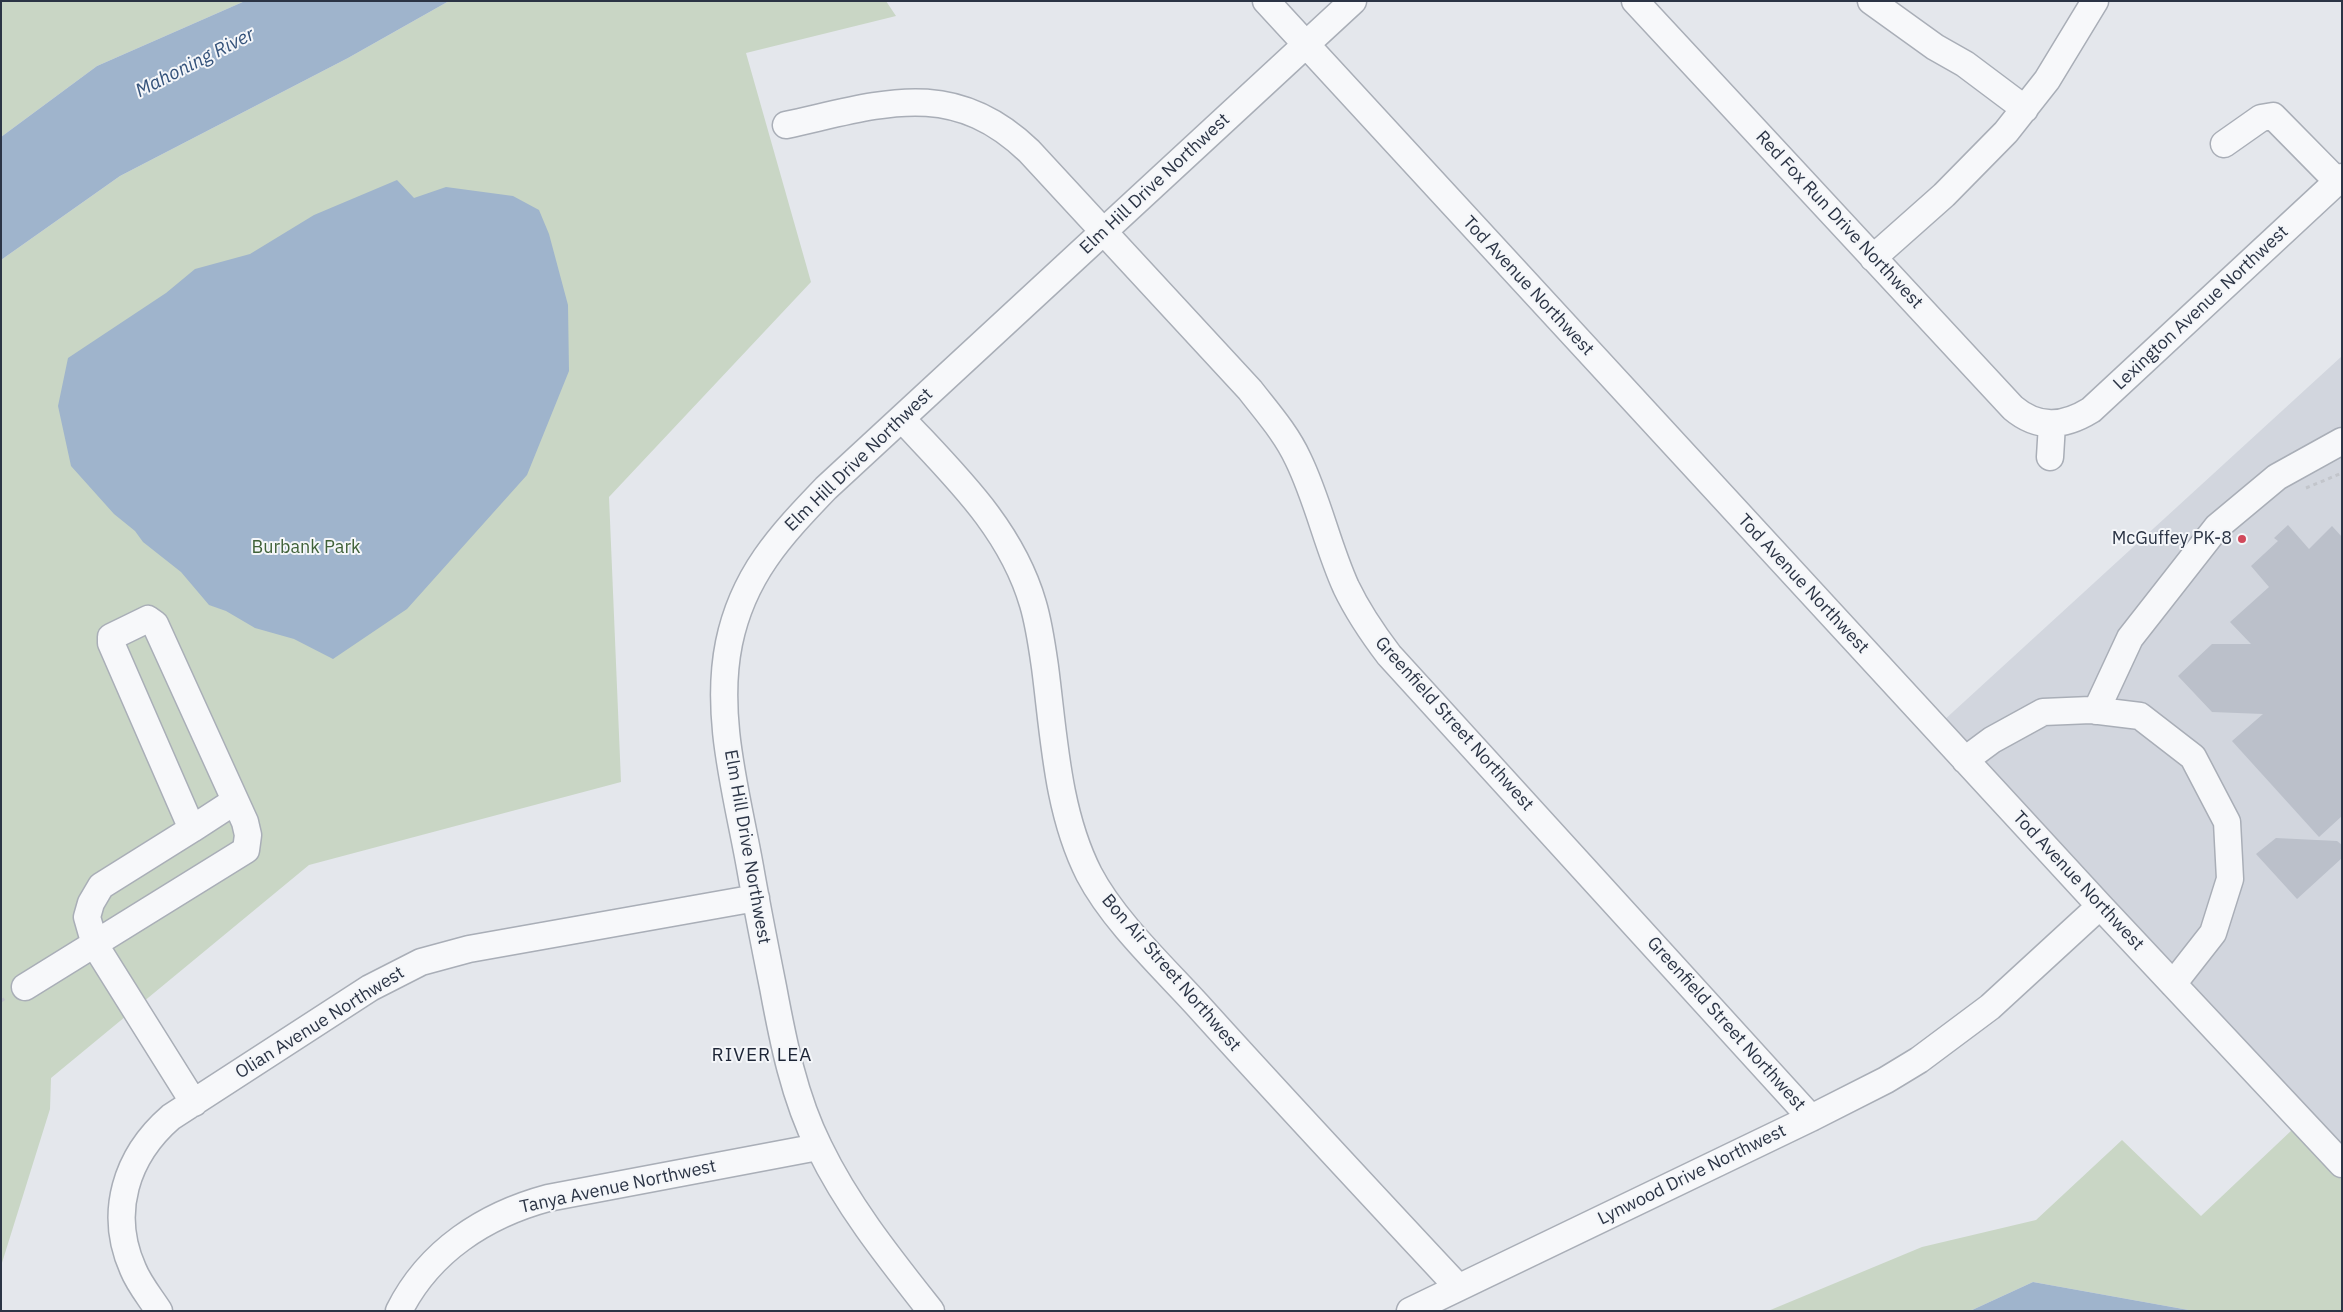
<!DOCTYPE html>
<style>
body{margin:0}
#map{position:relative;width:2343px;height:1312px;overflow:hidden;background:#e4e7ec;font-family:"IBM Plex Sans",sans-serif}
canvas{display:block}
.frame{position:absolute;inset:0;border:2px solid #2b3445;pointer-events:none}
</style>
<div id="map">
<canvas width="2343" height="1312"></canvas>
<div class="frame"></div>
</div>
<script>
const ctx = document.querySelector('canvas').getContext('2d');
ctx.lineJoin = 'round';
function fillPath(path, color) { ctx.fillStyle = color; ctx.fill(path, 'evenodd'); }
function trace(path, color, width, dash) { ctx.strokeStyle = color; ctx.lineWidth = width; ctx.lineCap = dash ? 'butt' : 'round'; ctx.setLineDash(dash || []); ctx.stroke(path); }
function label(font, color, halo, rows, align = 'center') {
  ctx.font = font + ' "IBM Plex Sans",sans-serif'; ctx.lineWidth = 4; ctx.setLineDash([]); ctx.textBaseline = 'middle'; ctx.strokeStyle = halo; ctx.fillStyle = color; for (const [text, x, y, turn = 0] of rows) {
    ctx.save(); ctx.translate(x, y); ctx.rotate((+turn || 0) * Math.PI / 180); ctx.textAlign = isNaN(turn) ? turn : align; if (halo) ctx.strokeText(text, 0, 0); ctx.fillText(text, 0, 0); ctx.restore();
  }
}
const built = new Path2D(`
 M2342,356V1153L1942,722Z`);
const green = new Path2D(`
 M1,1H245L97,66L1,137Z
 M449,1H886L896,16L746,53L811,282L609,497L621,782L309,865L51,1078L50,1109L1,1266V260L120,176L348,58Z
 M2293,1129L2342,1180V1311H2194L2033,1282L1970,1311H1768L1922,1247L2036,1220L2122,1140L2201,1216Z`);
const water = new Path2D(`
 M245,1H449L348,58L120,176L1,260V137L97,66Z
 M397,180L414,198L446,187L513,196L539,210L549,234L568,305L569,371L527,475L407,609L333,659L294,639L255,628L226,611L209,605L181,572L143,542L135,531L114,514L71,466L58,406L68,358L166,293L195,269L250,254L314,215Z
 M2033,1282L2194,1311H1970Z`);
const building = new Path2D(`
 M2288,525L2309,549L2332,526L2342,537V816L2319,837L2232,741L2263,714L2212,712L2178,676L2212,644H2251L2230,622L2269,587L2251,566L2278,541L2274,538Z
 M2276,838L2337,841L2342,845V858L2297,899L2256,854Z`);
const path = new Path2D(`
 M2306,488L2342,473
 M1,1001L7,997`);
const minor = new Path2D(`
 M1266,1L2100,906L2342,1164
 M1635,1L2013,408C2039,430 2065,426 2091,410L2342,177
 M1871,1L1935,47L1965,64L2025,109
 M786,125C879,105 951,76 1029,151L1250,390C1267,412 1286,433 1298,459C1318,500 1327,545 1346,587C1358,612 1373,634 1389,655L1811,1118
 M2224,144L2261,118L2273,116L2337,181
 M1873,258L1944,195L2006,132L2047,80L2095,1
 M902,419C954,475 1011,528 1033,604C1039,624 1042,646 1045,667C1054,736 1057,811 1089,874C1114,922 1165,969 1201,1009C1286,1103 1372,1195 1458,1287
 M2050,457L2052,424
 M2096,711L2130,638L2217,527L2277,477L2342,441
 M1965,760L1992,740L2043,712L2091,710L2140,716L2193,757L2227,822L2230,879L2213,933L2173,984
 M192,829L235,801
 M25,987L246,850L248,835L245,822L155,624L148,619L111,637V643L192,829L101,886L91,903L87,917L95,945L194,1103
 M159,1311C150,1297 139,1284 133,1269C108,1213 126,1156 171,1117L370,988L421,962L469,949L756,898
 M399,1311C429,1251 485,1215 548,1198L818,1147
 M931,1311C890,1259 848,1207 819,1147C794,1097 783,1041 773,987C765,947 757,907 750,867C737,794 714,717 729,643C743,575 780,536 826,488L1353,1
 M1410,1311L1811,1118L1886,1080L1919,1060L1990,1007L2100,906`);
const markers = [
 [2242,539,5,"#d1495b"]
];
const streetNames = [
 ["Elm Hill Drive Northwest",1155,184,-43],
 ["Red Fox Run Drive Northwest",1839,220,47],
 ["Tod Avenue Northwest",1528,286,47],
 ["Lexington Avenue Northwest",2201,308,-43],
 ["Elm Hill Drive Northwest",859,460,-44],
 ["Tod Avenue Northwest",1803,584,47],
 ["Greenfield Street Northwest",1454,724,48],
 ["Elm Hill Drive Northwest",747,847,80],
 ["Tod Avenue Northwest",2078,881,47],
 ["Bon Air Street Northwest",1171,973,49],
 ["Olian Avenue Northwest",320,1023,-32],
 ["Greenfield Street Northwest",1726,1024,48],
 ["Lynwood Drive Northwest",1692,1175,-26],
 ["Tanya Avenue Northwest",618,1187,-12]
];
const poiNames = [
 ["McGuffey PK-8",2232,539]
];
const parkNames = [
 ["Burbank Park",306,548]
];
const waterNames = [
 ["Mahoning River",195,63,-27]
];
const neighbourhoodNames = [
 ["RIVER LEA",762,1056]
];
fillPath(built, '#d2d6de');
fillPath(green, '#c9d6c5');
fillPath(water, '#9fb4cc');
fillPath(building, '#bbc0ca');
trace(minor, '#a9aeb7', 29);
trace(path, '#c2c5cb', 3, [4, 4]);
trace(minor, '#f7f8fa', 26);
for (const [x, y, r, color] of markers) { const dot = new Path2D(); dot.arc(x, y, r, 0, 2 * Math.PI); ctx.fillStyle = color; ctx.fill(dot); trace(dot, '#f4f6f9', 2); }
label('18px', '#2b3445', '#f4f6f9', streetNames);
label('18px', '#2b3445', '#f4f6f9', poiNames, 'right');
label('18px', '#3f6138', '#f4f6f9', parkNames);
label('italic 19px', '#34527a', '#f4f6f9', waterNames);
ctx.letterSpacing = '1px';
label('19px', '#1d2536', '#f4f6f9', neighbourhoodNames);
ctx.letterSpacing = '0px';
</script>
